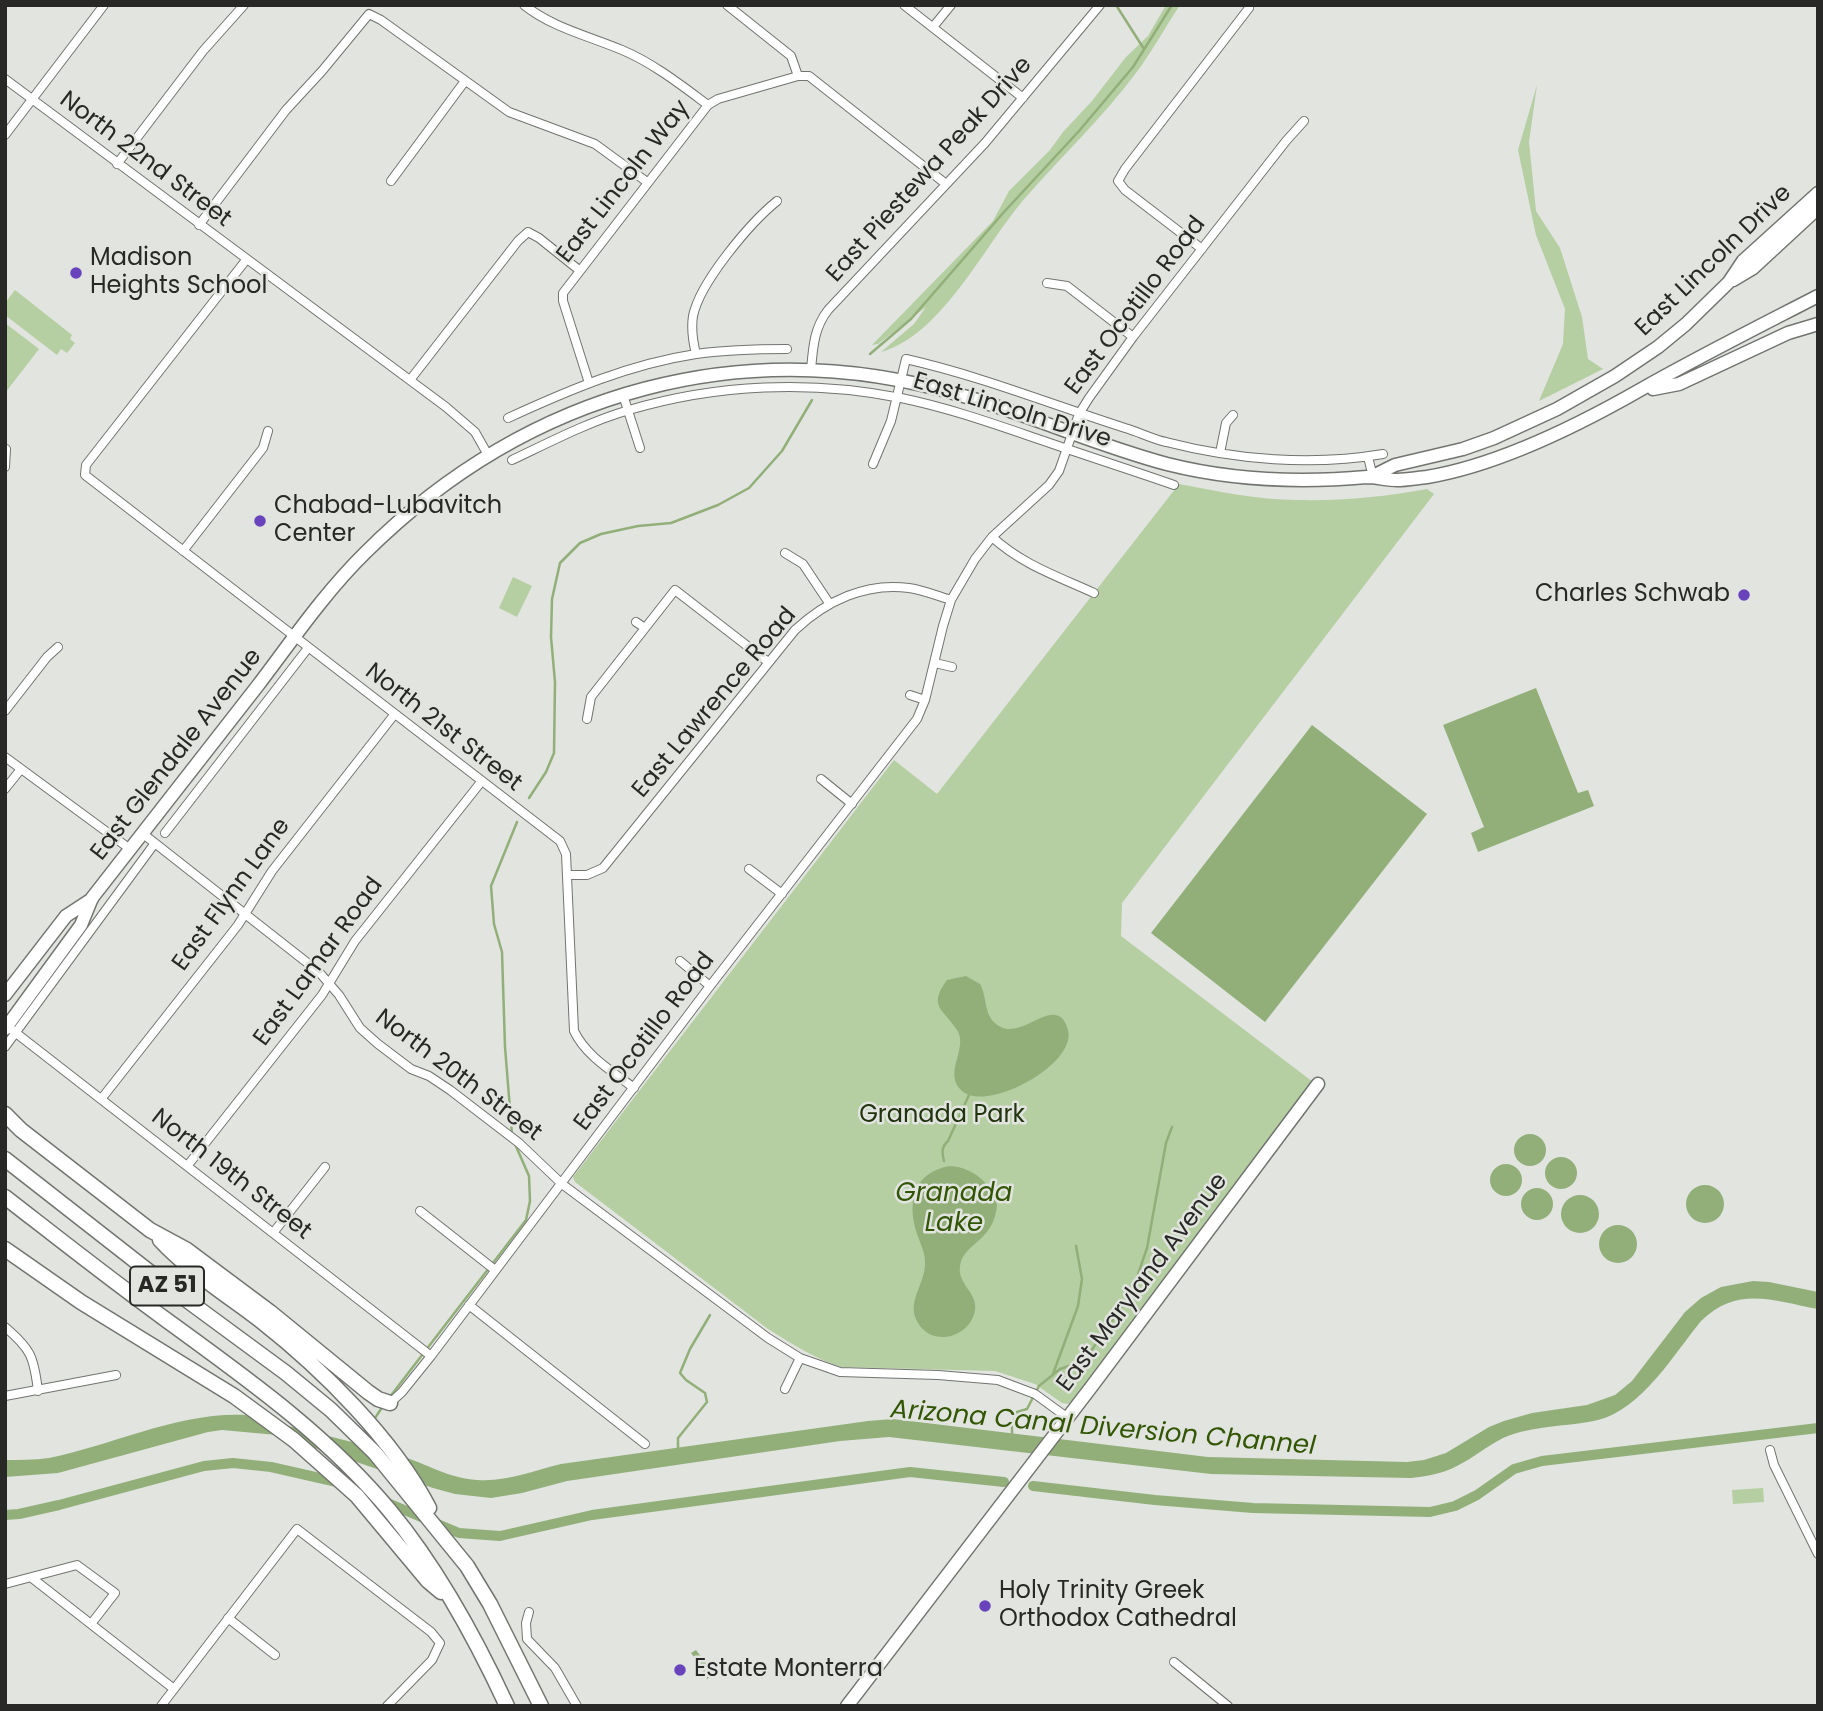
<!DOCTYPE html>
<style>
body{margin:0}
#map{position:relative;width:1823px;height:1711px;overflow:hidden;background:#e1e4df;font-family:Poppins,sans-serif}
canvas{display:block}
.frame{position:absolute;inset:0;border:7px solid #282927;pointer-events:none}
</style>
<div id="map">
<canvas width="1823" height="1711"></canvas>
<div class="frame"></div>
</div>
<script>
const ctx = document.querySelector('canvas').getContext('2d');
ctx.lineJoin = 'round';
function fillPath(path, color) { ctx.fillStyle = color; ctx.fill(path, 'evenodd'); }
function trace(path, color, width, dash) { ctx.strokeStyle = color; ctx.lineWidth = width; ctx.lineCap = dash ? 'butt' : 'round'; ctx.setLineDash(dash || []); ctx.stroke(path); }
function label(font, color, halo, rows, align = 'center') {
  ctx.font = font + ' Poppins,sans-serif'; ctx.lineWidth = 5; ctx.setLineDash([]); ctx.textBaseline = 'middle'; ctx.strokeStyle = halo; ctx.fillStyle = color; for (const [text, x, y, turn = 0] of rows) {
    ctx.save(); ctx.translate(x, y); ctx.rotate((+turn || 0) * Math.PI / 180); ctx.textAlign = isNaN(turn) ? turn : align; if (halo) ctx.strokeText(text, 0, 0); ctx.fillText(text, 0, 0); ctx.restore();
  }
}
const green = new Path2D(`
 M1166,5H1180C1165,27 1152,52 1136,73C1103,117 1062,156 1026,197C986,242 943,335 881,352L914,324L926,307L878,344L872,345L993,221L1009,191L1050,150L1063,132L1092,101L1126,57L1148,36Z
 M1537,85L1529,142L1536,211L1560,248L1582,317L1588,359L1603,369L1539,401L1563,344L1565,309L1536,235L1518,150Z
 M15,290L72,335L70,339L75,343L67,353L61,349L57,355L5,315V303Z
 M5,323L39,349L5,393Z
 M1179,484C1218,491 1257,500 1297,500C1340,501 1385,497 1427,489L1434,494L1122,903L1121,936L1313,1082L1072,1401L1068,1404L1062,1403L1035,1384L995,1371L841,1367C814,1358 792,1344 768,1329L575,1182L573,1177L894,760L937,794Z
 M513,577L532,586L517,617L499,608Z
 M1763,1488L1764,1502L1733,1504L1732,1490Z`);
const forest = new Path2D(`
 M1536,688L1578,793L1588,790L1594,806L1478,852L1471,833L1484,827L1443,725Z
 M1312,725L1427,814L1265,1022L1151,933Z
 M966,976L980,984C987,996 984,1014 995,1023C1020,1047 1056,989 1068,1030C1077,1064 988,1113 962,1091C942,1073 969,1049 957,1030C944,1009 927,1007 947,980Z
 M1514 1150a16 16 0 1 1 32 0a16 16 0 1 1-32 0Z
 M1545 1173a16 16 0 1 1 32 0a16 16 0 1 1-32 0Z
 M1490 1180a16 16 0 1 1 32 0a16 16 0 1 1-32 0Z
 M950,1166C974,1168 990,1182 997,1205C994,1242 963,1243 960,1266C957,1284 978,1293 975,1310C971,1337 933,1348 918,1323C905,1302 926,1284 925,1262C925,1251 919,1241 916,1231C907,1199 915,1172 950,1166Z
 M1686 1204a19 19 0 1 1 38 0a19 19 0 1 1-38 0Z
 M1521 1204a16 16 0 1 1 32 0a16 16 0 1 1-32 0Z
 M1561 1214a19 19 0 1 1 38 0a19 19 0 1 1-38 0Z
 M1599 1244a19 19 0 1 1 38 0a19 19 0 1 1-38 0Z
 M1753,1281L1769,1282L1818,1292V1309C1774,1301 1738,1285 1701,1321C1674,1354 1642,1409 1598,1420C1567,1427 1533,1425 1503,1438C1487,1446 1473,1458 1457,1466C1442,1474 1427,1476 1411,1478L1211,1474L889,1437L840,1441L567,1481L522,1493L491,1498L455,1494L433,1488L277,1435L222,1430L208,1432L58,1473L5,1477V1460C20,1460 34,1460 49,1458C114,1445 178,1412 245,1415C297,1429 350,1440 401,1456C427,1464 448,1478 477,1480C507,1482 532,1471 561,1464L868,1421L893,1419L1208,1457L1407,1462L1424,1460L1446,1453L1489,1427L1504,1421L1532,1413L1587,1405L1615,1395L1632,1381L1685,1312L1701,1298L1721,1287Z
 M696,1650L714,1674L707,1679L702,1673L704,1670L691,1653Z`);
const stream = new Path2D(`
 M1116,5L1144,49
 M870,354L911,319L1004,212L1079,131L1133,67L1172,5
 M529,798L546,772L554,753L555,682L551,637L552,599L560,563L580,543L601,534L638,526L671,523L718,505L749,488L782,451L812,400
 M512,1134L505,1047L502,952L494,924L491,886L517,822
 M944,1161C942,1153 941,1147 948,1141L969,1095
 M1053,1374L1078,1306L1082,1279L1076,1246
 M389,1398L526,1220L530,1201L529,1176L515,1144
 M373,1421L383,1406
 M1012,1436V1425L1017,1412L1027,1409L1039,1386L1060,1369L1084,1361L1132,1292L1147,1248L1166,1143L1172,1127
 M678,1449V1438L707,1402L705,1393L686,1380L680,1373L690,1349L710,1315`);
const canal = new Path2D(`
 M1033,1486L1155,1500L1253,1508L1430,1512L1455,1506L1477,1495L1514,1469L1542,1461L1818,1428
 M383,1501L459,1533L500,1536L592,1515L910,1472L1004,1482
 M5,1515L19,1514L59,1505L204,1466L233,1463L271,1467L337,1482`);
const street = new Path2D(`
 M524,5C553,28 589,36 622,50C653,63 681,85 708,105
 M727,5L791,56L798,76
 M904,5L1023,98
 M933,27L951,5
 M5,79L446,407L475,432L488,455
 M5,135L104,5
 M117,164L203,51L244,5
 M391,181L465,81
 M199,225L286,110L322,71L369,14L381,20L509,112L595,144L647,182
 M1202,249L1125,190L1118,181L1125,169L1249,8
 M246,260L86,465L85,475L560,841L566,854L574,1031C586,1056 612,1071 634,1088
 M1047,283L1067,286L1133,337
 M696,354C693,342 691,329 693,316C700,282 750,223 777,201
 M811,370C813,347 814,328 828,310L985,143L1100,5
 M410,380L518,241L528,232L539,238L579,270
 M589,383L563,301V293L708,105L718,99L798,76H809L946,184
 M623,395L640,448
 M508,418C569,390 630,364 696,354C726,350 757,349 787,349
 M1220,453L1226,423L1233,415
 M1368,457L1373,477
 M512,460C550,442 588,422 629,410C717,384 811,380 901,398C950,408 997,425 1044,441C1087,456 1131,470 1174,485
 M873,464L891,421L906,359C981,376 1053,405 1125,428C1139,432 1152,439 1166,442C1236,460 1312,466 1383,454
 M5,467L6,449
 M992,537C1023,565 1057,576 1094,593
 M183,551L263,448L268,431
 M785,553L803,564L829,603
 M636,622L645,628
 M935,663L952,667
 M910,695L925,700
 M5,711L47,657L58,647
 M587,719L591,697L675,590L768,662
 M5,757L130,849
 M821,779L852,804
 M5,789L21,769
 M142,833L319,972L339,995L360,1028L378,1044L411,1069L429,1076L450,1090L519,1143L562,1184L768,1338L800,1358L840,1372L938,1375L998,1380L1035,1394L1068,1418
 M165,833L308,648
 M749,869L782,894
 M567,875H587L603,868L795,630C826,601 866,582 909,588C923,590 938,596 951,600
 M680,961L710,986
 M7,1026L431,1356
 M5,1047L155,843
 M102,1098L238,925L272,871L394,715
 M188,1165L322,995L355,941L481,782
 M420,1211L495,1270
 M273,1233L325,1167
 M469,1305L645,1444
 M5,1327C31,1349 34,1357 38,1391
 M785,1389L800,1358
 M5,1396L116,1375
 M390,1403L402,1392L431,1356L710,986L917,719L925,700L943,626L951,600L975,559L992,537L1049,485L1059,471L1079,414L1089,398L1133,337L1286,141L1304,121
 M1770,1450L1774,1465L1818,1554
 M32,1578L174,1689
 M5,1584L77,1565L115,1593L91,1624
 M529,1612L526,1623L527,1639L555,1668L577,1706
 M228,1618L275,1655
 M1174,1662L1228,1706
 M161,1706L297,1529L431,1632L440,1643L432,1660L387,1706`);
const secondary = new Path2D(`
 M1733,280L1753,268L1818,208
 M1653,389L1679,384L1788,333L1818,324
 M1373,476L1395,465L1463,449L1494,438L1557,409L1615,376L1658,347L1686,324L1729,282L1743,261L1818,193
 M5,995L66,916L92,899
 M5,1029L81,925L92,898C148,827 203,755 259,684C293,639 326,591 366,552C529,390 747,330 967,397C1035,417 1099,446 1167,464C1234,481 1299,483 1367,477C1377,477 1386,480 1397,480C1406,480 1417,478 1427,477C1499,465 1577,426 1640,390C1698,357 1758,327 1818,296
 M847,1706L1092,1386L1318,1084`);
const highway = new Path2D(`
 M5,1114L21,1130L150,1230L187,1250L270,1312L368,1392L378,1399L390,1403
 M5,1159L161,1281L286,1373L331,1410L375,1453L467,1566L490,1604L541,1706
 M5,1197C58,1238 111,1280 165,1319C246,1378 326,1434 390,1511C438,1569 475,1637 507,1706
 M160,1240C190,1272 227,1295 261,1321C322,1369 393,1439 429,1508
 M5,1249L81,1302L234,1396L294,1440L357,1496L428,1581L441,1592`);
const markers = [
 [76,273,7,"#6943bc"],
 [260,521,7,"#6943bc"],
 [1744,595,7,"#6943bc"],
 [985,1606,7,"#6943bc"],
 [680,1670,7,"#6943bc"]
];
const shields = [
 [167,1286,74]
];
const shieldNames = [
 ["AZ 51",167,1286]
];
const streetNames = [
 ["North 22nd Street",145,160,37],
 ["East Piestewa Peak Drive",930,170,-48],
 ["East Lincoln Way",624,182,-52],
 ["East Lincoln Drive",1714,261,-44],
 ["East Ocotillo Road",1136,306,-53],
 ["East Lincoln Drive",1012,411,17],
 ["East Lawrence Road",715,703,-50],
 ["North 21st Street",443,728,38],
 ["East Glendale Avenue",177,755,-52],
 ["East Flynn Lane",232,895,-54],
 ["East Lamar Road",319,962,-54],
 ["East Ocotillo Road",645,1042,-53],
 ["North 20th Street",458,1076,37],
 ["North 19th Street",231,1175,38],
 ["East Maryland Avenue",1143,1283,-53]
];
const poiNames = [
 ["Madison",90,259],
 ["Heights School",90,287],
 ["Chabad-Lubavitch",274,507],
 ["Center",274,535],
 ["Charles Schwab",1730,595,"right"],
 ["Holy Trinity Greek",999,1592],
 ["Orthodox Cathedral",999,1620],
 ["Estate Monterra",694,1670]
];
const parkNames = [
 ["Granada Park",942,1116]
];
const waterNames = [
 ["Granada",954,1194],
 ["Lake",954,1224],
 ["Arizona Canal Diversion Channel",1103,1429,5]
];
fillPath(green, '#b5cea2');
fillPath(forest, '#92af7a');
trace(stream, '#92af7a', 2.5);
trace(canal, '#92af7a', 10);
trace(street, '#71746f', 10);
trace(secondary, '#71746f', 15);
trace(highway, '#71746f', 17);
trace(street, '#fff', 8);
trace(secondary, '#fff', 12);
trace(highway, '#fff', 14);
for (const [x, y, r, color] of markers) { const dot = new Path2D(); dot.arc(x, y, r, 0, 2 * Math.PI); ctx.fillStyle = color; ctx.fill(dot); trace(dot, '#e1e4df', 2.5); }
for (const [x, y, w] of shields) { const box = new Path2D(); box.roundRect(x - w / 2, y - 19.5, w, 39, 5); ctx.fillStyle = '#e1e4df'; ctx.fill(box); trace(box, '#282927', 2); }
label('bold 23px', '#282927', null, shieldNames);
label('24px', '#282927', '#e1e4df', streetNames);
label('24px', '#282927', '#e1e4df', poiNames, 'left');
label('24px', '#21340e', '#e1e4df', parkNames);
label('italic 26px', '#335604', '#e1e4df', waterNames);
</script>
